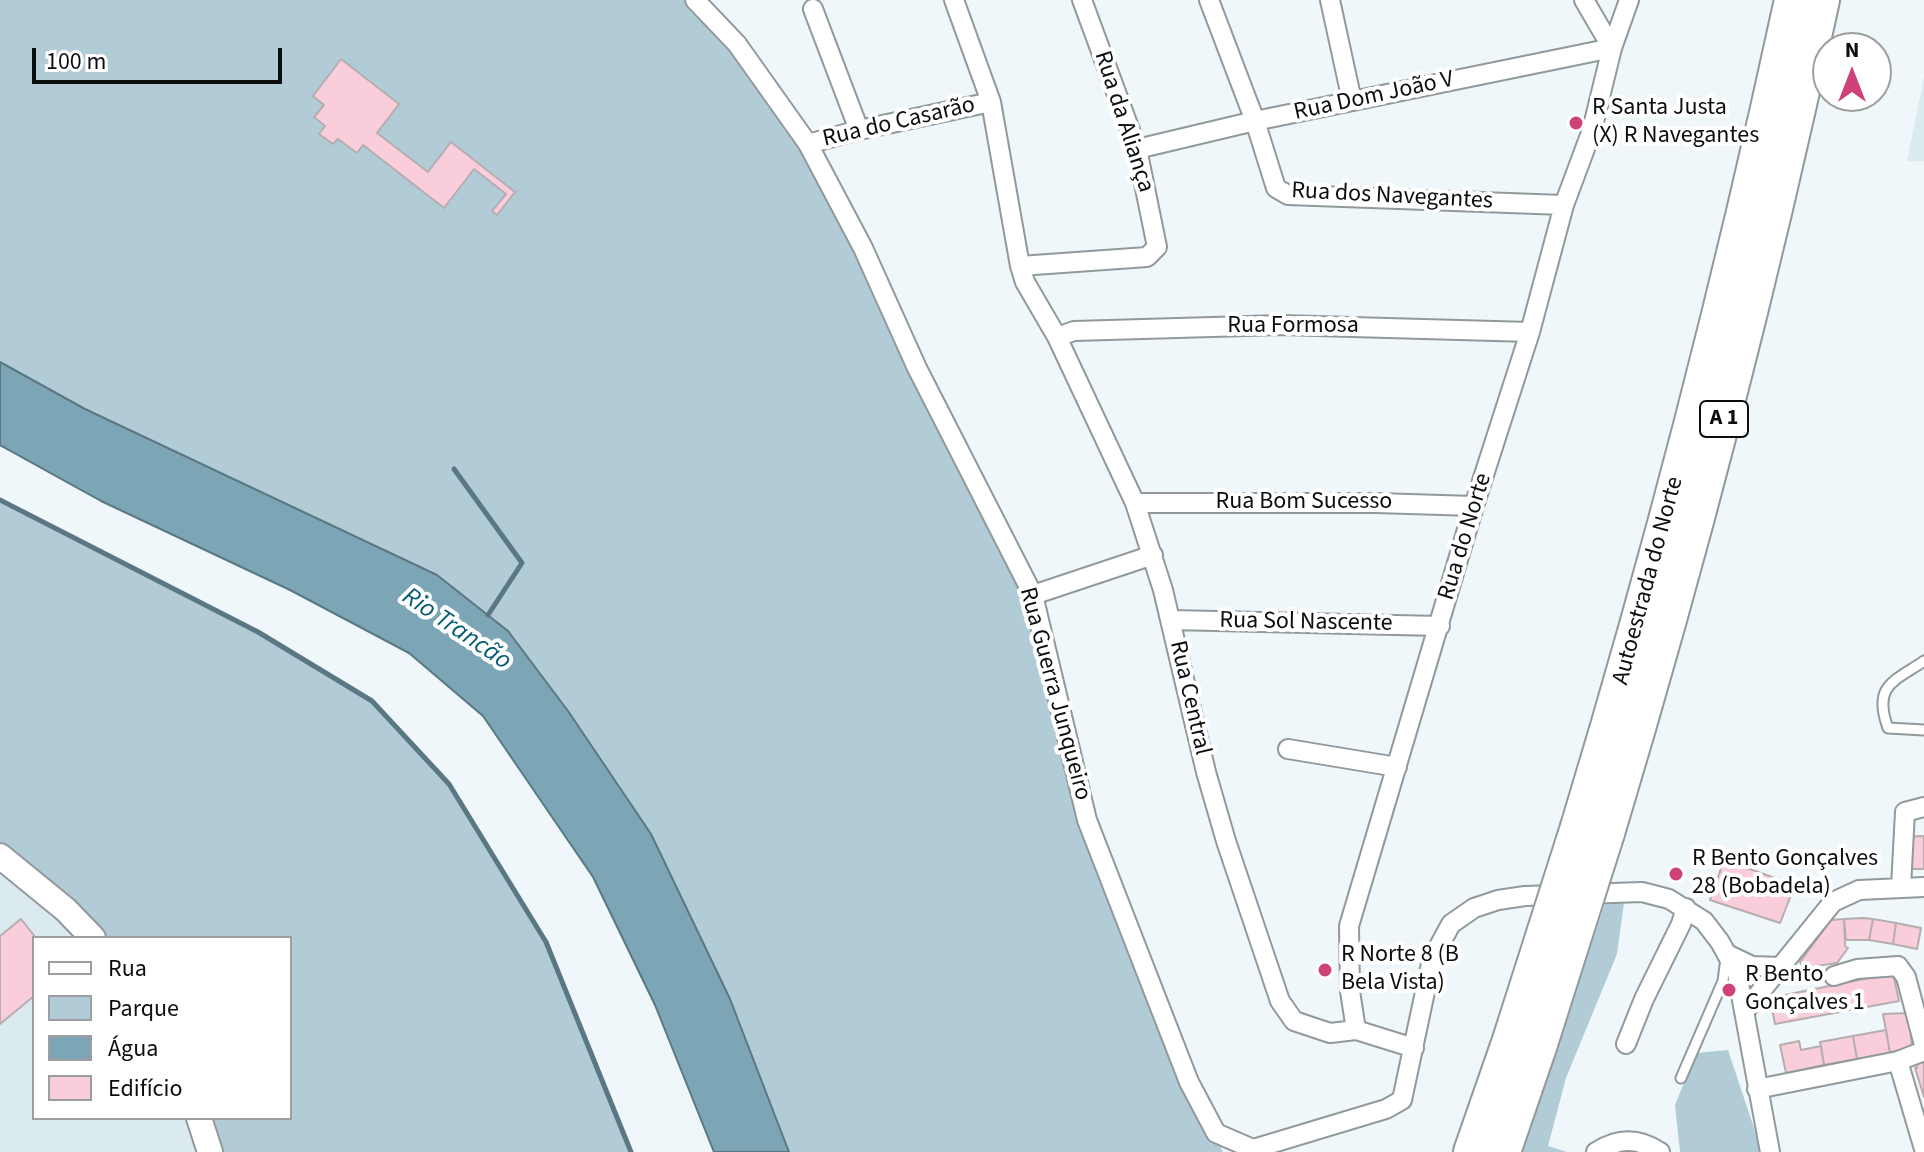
<!DOCTYPE html>
<meta charset="utf-8">
<style>
body{margin:0}
#map{position:relative;width:1924px;height:1152px;overflow:hidden;background:#eff7fa;font-family:"Source Sans 3",sans-serif}
canvas{display:block}
.legend{position:absolute;left:32px;top:936px;width:260px;height:184px;box-sizing:border-box;background:#fff;border:2px solid #9d9e9f;margin:0;padding:10px 14px;list-style:none;font-size:24px;color:#0b0d0e}
.legend li{display:flex;align-items:center;gap:16px;height:40px}
.legend b{width:40px;border:2px solid #9d9e9f}
.north{position:absolute;left:1812px;top:32px;width:80px;height:80px;box-sizing:border-box;background:#fff;border:2px solid #9d9e9f;border-radius:50%;rotate:0deg;font-size:22px;font-weight:700;line-height:32px;text-align:center;color:#0b0d0e}
.north::after{content:'';display:block;margin:auto;width:28px;height:36px;background:#cd4379;clip-path:polygon(50% 0,100% 100%,50% 72%,0 100%)}
.scale{position:absolute;left:32px;top:48px;width:250px;height:36px;box-sizing:border-box;border:4px solid #0b0d0e;border-top:0;padding-left:10px;font-size:24px;line-height:28px;white-space:nowrap;color:#0b0d0e;-webkit-text-stroke:6px #fff;paint-order:stroke}
</style>
<div id="map">
<canvas width="1924" height="1152"></canvas>
<ul class="legend">
<li><b style="height:10px;background:#fff"></b>Rua</li>
<li><b style="height:22px;background:#b1ccd6"></b>Parque</li>
<li><b style="height:22px;background:#7ca6b5"></b>Água</li>
<li><b style="height:22px;background:#f9ceda"></b>Edifício</li>
</ul>
<div class="north">N</div>
<div class="scale">100 m</div>
</div>
<script>
const ctx = document.querySelector('canvas').getContext('2d');
ctx.lineJoin = 'round';
function fillPath(path, color) { ctx.fillStyle = color; ctx.fill(path, 'evenodd'); }
function trace(path, color, width, dash) { ctx.strokeStyle = color; ctx.lineWidth = width; ctx.lineCap = dash ? 'butt' : 'round'; ctx.setLineDash(dash || []); ctx.stroke(path); }
function label(font, color, halo, rows, align = 'center') {
  ctx.font = font + ' "Source Sans 3",sans-serif'; ctx.lineWidth = 8; ctx.setLineDash([]); ctx.textBaseline = 'middle'; ctx.strokeStyle = halo; ctx.fillStyle = color; for (const [text, x, y, turn = 0] of rows) {
    ctx.save(); ctx.translate(x, y); ctx.rotate((+turn || 0) * Math.PI / 180); ctx.textAlign = isNaN(turn) ? turn : align; if (halo) ctx.strokeText(text, 0, 0); ctx.fillText(text, 0, 0); ctx.restore();
  }
}
const built = new Path2D(`
 M1924,77V161H1907Z
 M0,870L81,938H34V1118H186L197,1152H0Z`);
const green = new Path2D(`
 M0,0H696L808,144L1033,595L1087,820L1189,1081L1223,1152H789L730,999L651,834L508,631L437,575L84,409L0,362Z
 M0,500L258,632L372,701L449,784L546,942L631,1152H221L210,1118H290V938H107L0,846Z
 M1605,903H1624L1617,954L1566,1078L1548,1146L1567,1152H1522Z
 M1728,1050L1762,1152H1680L1675,1105L1696,1053Z`);
const water = new Path2D(`
 M0,362L85,409L437,575L508,631L568,711L651,834L730,999L789,1152H714L655,1005L593,877L483,716L409,653L290,590L101,501L0,445Z`);
const stream = new Path2D(`
 M454,469L522,563L488,615
 M0,500L258,632L372,701L449,784L546,942L631,1152`);
const building = new Path2D(`
 M341,59L399,104L377,133L428,172L451,142L515,192L497,215L492,211L506,194L474,169L444,208L363,145L357,153L338,139L333,144L319,134L325,126L314,117L324,105L313,96Z
 M1924,836V869H1894V837Z
 M1724,860L1795,885L1780,923L1710,900Z
 M1863,918L1873,919L1869,940H1846L1844,919Z
 M21,919L36,938H34V996L0,1024V936Z
 M1844,919L1845,946L1848,948L1837,963L1803,968L1800,962L1831,920Z
 M1873,919L1896,923L1893,944L1869,940Z
 M1896,923L1921,928L1917,949L1893,944Z
 M1893,973L1899,1001L1775,1024L1772,1009L1785,995Z
 M1909,1013L1912,1047L1890,1053L1883,1014Z
 M1886,1030L1890,1053L1857,1059L1853,1036Z
 M1853,1036L1857,1059L1824,1065L1820,1042Z
 M1799,1041L1801,1050L1821,1046L1824,1065L1786,1073L1780,1045Z
 M1924,1062V1097L1915,1068H1917L1916,1064Z`);
const service = new Path2D(`
 M1924,661C1895,681 1872,685 1888,728L1924,730
 M1681,1078L1723,981L1726,958`);
const minor = new Path2D(`
 M695,0L737,44L808,144L863,248L917,368L1033,595L1087,820L1189,1082L1216,1133L1253,1149L1386,1109L1402,1100L1432,959L1451,924L1474,908L1498,900L1525,896L1642,892L1669,899L1704,921L1720,942L1737,973L1770,1152
 M954,0L991,102L1020,266L1025,282L1057,337L1135,503L1163,590L1206,772L1226,841L1280,1001L1294,1021L1330,1033L1356,1030L1414,1048
 M1209,0L1255,121L1276,188L1288,195L1564,205
 M1330,0L1352,101
 M1584,0L1612,48
 M813,9L859,130
 M808,144L859,130L991,102
 M1137,149L1255,121L1612,48
 M1020,266L1147,257L1157,247L1137,149L1082,0
 M1057,337L1074,331L1281,325L1530,332
 M1135,503H1376L1474,506
 M1033,595L1153,555
 M1171,620L1440,626
 M1288,749L1397,767
 M1901,887L1905,812L1924,807
 M1727,954L1752,966L1781,967
 M1834,976L1857,969L1898,966L1906,977L1924,1045
 M1744,1012L1833,902L1859,890L1924,887
 M1356,1030L1350,991L1349,926L1474,506L1530,332L1564,205L1592,130L1612,48L1629,0
 M1626,1044L1644,999L1681,924L1686,908
 M1898,1061L1924,1149
 M1757,1089L1898,1061L1924,1051
 M1596,1152C1619,1137 1639,1138 1660,1152`);
const tertiary = new Path2D(`
 M0,856L66,910L93,938
 M199,1118L210,1152`);
const motorway = new Path2D(`
 M1578,827C1661,554 1732,278 1792,0
 M1607,833C1690,558 1762,280 1822,0
 M1471,1152L1510,1040
 M1503,1152L1539,1047`);
const motorwayBridge = new Path2D(`
 M1510,1040L1578,827
 M1539,1047L1607,833`);
const markers = [
 [1576,123,8,"#cd4379"],
 [1676,874,8,"#cd4379"],
 [1325,970,8,"#cd4379"],
 [1729,990,8,"#cd4379"]
];
const shields = [
 [1724,419,48]
];
const shieldNames = [
 ["A 1",1724,419]
];
const streetNames = [
 ["Rua Dom João V",1374,97,-12],
 ["Rua da Aliança",1123,122,72],
 ["Rua do Casarão",899,123,-13],
 ["Rua dos Navegantes",1392,197,3],
 ["Rua Formosa",1293,327],
 ["Rua Bom Sucesso",1304,503],
 ["Rua do Norte",1466,537,-73],
 ["Autoestrada do Norte",1649,581,-75],
 ["Rua Sol Nascente",1306,623,1],
 ["Rua Guerra Junqueiro",1054,694,75],
 ["Rua Central",1189,698,77]
];
const poiNames = [
 ["R Santa Justa",1592,109],
 ["(X) R Navegantes",1592,137],
 ["R Bento Gonçalves",1692,860],
 ["28 (Bobadela)",1692,888],
 ["R Norte 8 (B",1341,956],
 ["Bela Vista)",1341,984],
 ["R Bento",1745,976],
 ["Gonçalves 1",1745,1004]
];
const waterNames = [
 ["Rio Trancão",456,630,34]
];
fillPath(built, '#dbeaef');
fillPath(green, '#b1ccd6');
fillPath(water, '#7ca6b5');
trace(water, '#5a7883', 2);
trace(stream, '#5a7883', 5);
fillPath(building, '#f9ceda');
trace(building, '#b5adaf', 2);
trace(service, '#92999c', 13);
trace(minor, '#92999c', 22);
trace(tertiary, '#92999c', 28);
trace(motorway, '#92999c', 38);
trace(service, '#fff', 9);
trace(minor, '#fff', 18);
trace(tertiary, '#fff', 24);
trace(motorway, '#fff', 34);
trace(motorwayBridge, '#92999c', 38, []);
trace(motorwayBridge, '#fff', 34);
for (const [x, y, r, color] of markers) { const dot = new Path2D(); dot.arc(x, y, r, 0, 2 * Math.PI); ctx.fillStyle = color; ctx.fill(dot); trace(dot, '#fff', 3); }
for (const [x, y, w] of shields) { const box = new Path2D(); box.roundRect(x - w / 2, y - 18, w, 36, 6); ctx.fillStyle = '#fff'; ctx.fill(box); trace(box, '#0b0d0e', 2); }
label('bold 22px', '#0b0d0e', null, shieldNames);
label('24px', '#0b0d0e', '#fff', streetNames);
label('24px', '#0b0d0e', '#fff', poiNames, 'left');
label('italic 26px', '#055c73', '#fff', waterNames);
</script>
